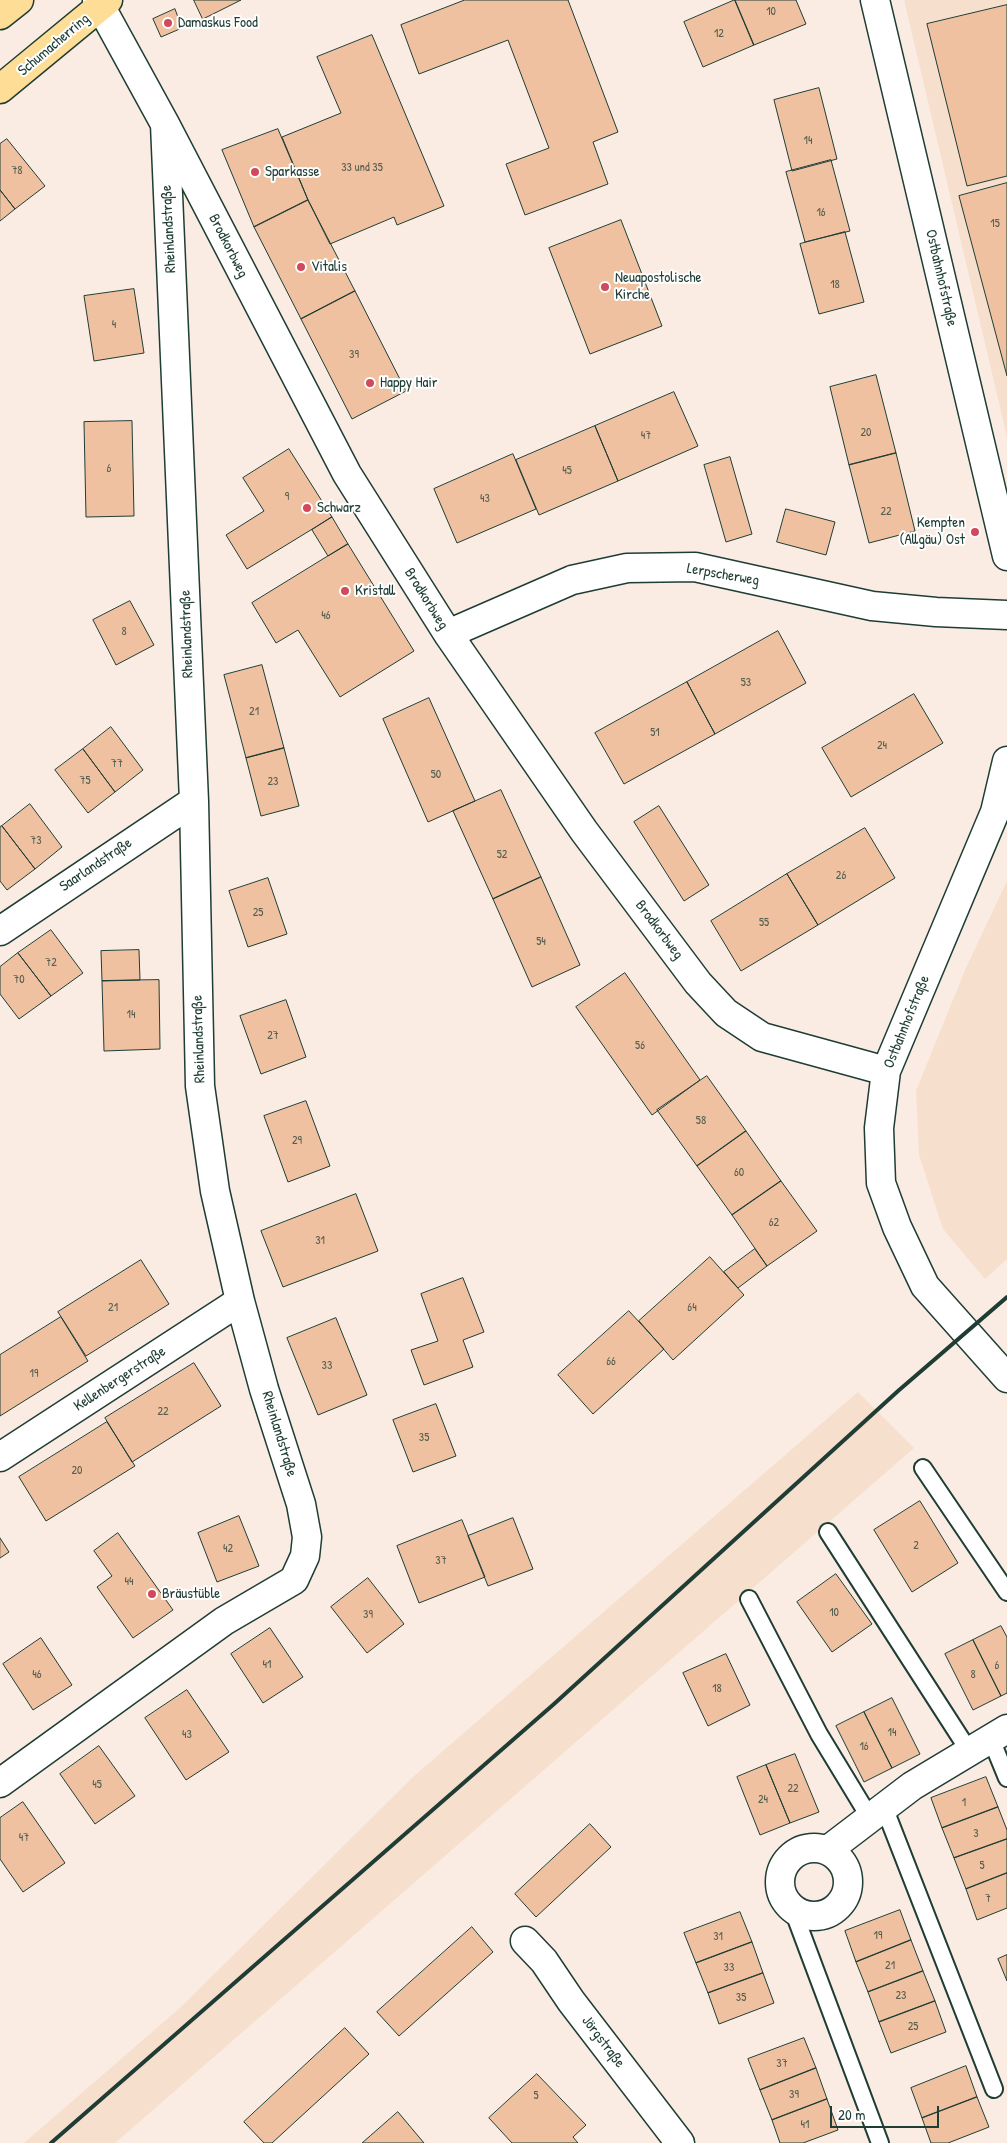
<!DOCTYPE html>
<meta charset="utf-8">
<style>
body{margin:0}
#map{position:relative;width:1007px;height:2143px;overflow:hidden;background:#faece2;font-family:"Patrick Hand",sans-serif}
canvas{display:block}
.scale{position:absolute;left:830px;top:2106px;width:109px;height:22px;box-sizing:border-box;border:2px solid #1f3d34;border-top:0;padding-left:6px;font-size:15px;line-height:18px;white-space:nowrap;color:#1f3d34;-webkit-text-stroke:4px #fff;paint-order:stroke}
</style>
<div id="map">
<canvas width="1007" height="2143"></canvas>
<div class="scale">20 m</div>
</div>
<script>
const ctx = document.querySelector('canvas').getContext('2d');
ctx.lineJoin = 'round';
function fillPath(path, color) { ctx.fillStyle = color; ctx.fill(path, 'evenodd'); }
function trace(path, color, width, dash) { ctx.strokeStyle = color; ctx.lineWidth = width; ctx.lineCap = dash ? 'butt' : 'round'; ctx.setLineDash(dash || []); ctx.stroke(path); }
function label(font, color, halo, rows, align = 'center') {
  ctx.font = font + ' "Patrick Hand",sans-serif'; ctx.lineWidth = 4; ctx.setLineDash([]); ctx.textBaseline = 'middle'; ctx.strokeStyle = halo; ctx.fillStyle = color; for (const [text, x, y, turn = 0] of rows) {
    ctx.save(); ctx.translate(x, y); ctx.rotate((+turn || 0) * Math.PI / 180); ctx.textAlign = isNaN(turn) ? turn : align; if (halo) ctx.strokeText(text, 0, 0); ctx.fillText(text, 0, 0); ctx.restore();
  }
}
const built = new Path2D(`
 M904,0H1007V439L1004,424Z
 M1007,881V1259L985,1279L943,1229L919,1155L916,1091L965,970Z
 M858,1392L914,1448L115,2143H24L181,2007L414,1776Z`);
const building = new Path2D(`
 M194,0H241L203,19Z
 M465,0H568L618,132L593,142L608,184L525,215L506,164L549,148L508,40L419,74L401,25Z
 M735,0H796L806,24L754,45Z
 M735,0L754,45L703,67L684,22Z
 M1007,5V176L967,186L927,24Z
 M175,9L182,28L161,37L153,19Z
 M372,35L444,206L397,225L394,217L330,244L308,200L282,137L341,113L317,57Z
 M819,88L837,159L792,171L774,100Z
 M278,129L308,200L254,227L222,150Z
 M7,139L45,186L15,209L0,190V144Z
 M831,160L850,231L805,242L786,172Z
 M1007,183V376L959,196Z
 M0,190L15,209L0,221Z
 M308,200L355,291L301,319L254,227Z
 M621,220L662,326L590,354L549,248Z
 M845,232L864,302L819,314L800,244Z
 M134,289L144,353L94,361L84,296Z
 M355,291L406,391L352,419L301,319Z
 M876,375L896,453L849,465L830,387Z
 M674,392L698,446L618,481L595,426Z
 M132,421L134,516L86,517L84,422Z
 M595,426L618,481L539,515L516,460Z
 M289,449L332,517L247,569L226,535L264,511L243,478Z
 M896,453L915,531L869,543L849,465Z
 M513,454L536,509L457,543L434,489Z
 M730,457L752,534L726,542L704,465Z
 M786,509L835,522L826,555L777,542Z
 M332,517L348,544L328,556L312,530Z
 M348,544L414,651L340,697L298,630L276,643L252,603Z
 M130,601L154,645L116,665L93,620Z
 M778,631L806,683L715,734L687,682Z
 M262,665L284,748L246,758L224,675Z
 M687,682L715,734L624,784L595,733Z
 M914,694L943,743L851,797L822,748Z
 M429,698L475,801L428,822L383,719Z
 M111,727L143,770L115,792L83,749Z
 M284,748L299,806L261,816L246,758Z
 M83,749L115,792L88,813L55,770Z
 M501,790L541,877L493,899L453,811Z
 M30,804L62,847L35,869L2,826Z
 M659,806L709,885L684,901L634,822Z
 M2,826L35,869L7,890L0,881V827Z
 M865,828L895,878L818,925L787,874Z
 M787,874L818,925L741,971L711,921Z
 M541,877L580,965L532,987L493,899Z
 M268,878L287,934L248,947L229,891Z
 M51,930L83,973L51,996L18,953Z
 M139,950L140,980L102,981L101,951Z
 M18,953L51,996L19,1019L0,994V967Z
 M625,973L700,1080L652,1115L576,1007Z
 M159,980L160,1049L104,1051L102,981Z
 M286,1000L306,1057L261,1074L240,1016Z
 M707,1076L746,1131L697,1166L657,1110Z
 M306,1101L330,1166L288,1182L264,1116Z
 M746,1131L781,1181L732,1215L697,1166Z
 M781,1181L817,1231L767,1266L732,1215Z
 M356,1194L378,1251L283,1287L261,1231Z
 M755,1249L767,1266L738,1288L724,1272Z
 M710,1257L744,1295L673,1360L639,1321Z
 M141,1260L169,1304L86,1356L58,1312Z
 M463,1278L484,1332L463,1340L473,1367L424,1385L411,1350L438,1341L421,1294Z
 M629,1311L664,1349L593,1414L558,1375Z
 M61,1317L88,1361L0,1416V1355Z
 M336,1318L367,1395L318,1415L287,1338Z
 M194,1363L221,1406L132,1462L105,1418Z
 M436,1404L456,1456L413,1472L393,1420Z
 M107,1422L135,1466L46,1521L19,1477Z
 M920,1501L958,1563L912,1592L874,1530Z
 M239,1516L259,1566L217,1582L198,1533Z
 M513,1518L533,1569L488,1586L468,1536Z
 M462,1520L485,1577L419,1603L397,1546Z
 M118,1533L173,1610L133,1638L97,1587L112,1576L94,1551Z
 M0,1538L9,1552L0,1558Z
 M836,1574L872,1624L832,1652L797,1602Z
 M368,1578L404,1624L367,1653L331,1607Z
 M1001,1626L1007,1637V1693L1001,1696L973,1640Z
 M270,1628L303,1677L263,1703L231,1654Z
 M41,1638L72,1685L33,1710L3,1664Z
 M973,1640L1001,1696L973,1710L945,1654Z
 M726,1654L750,1705L708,1726L683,1673Z
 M187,1690L229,1752L186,1780L145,1718Z
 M892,1698L920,1754L892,1768L864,1712Z
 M864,1712L892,1768L864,1782L836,1726Z
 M99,1746L135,1796L95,1824L60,1774Z
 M795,1754L819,1812L790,1823L766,1765Z
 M766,1765L790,1823L760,1835L737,1777Z
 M986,1777L998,1807L942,1828L931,1798Z
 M23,1802L65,1863L23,1892L0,1859V1818Z
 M998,1807L1007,1830V1839L954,1858L942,1828Z
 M590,1824L611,1847L536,1917L515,1894Z
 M1007,1839V1873L966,1889L954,1858Z
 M1007,1873V1908L977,1920L966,1889Z
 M900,1910L911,1940L856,1962L845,1931Z
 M740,1912L752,1942L696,1963L684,1933Z
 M472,1927L493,1952L399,2036L377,2012Z
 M911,1940L923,1971L868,1992L856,1962Z
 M752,1942L763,1973L708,1993L696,1963Z
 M1007,1955V1981L998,1959Z
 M923,1971L935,2001L879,2022L868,1992Z
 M763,1973L774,2003L719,2024L708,1993Z
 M935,2001L946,2032L891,2053L879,2022Z
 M345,2028L369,2054L272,2143H264L244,2122Z
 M804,2038L816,2068L760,2090L748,2059Z
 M966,2066L977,2097L922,2118L911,2088Z
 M816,2068L827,2099L772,2120L760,2090Z
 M537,2074L586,2125L573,2137L578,2143H512L489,2118Z
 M977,2097L989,2127L948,2143H931L922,2118Z
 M827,2099L838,2130L803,2143H780L772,2120Z
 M398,2112L424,2143H362L370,2136Z`);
const service = new Path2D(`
 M923,1468L1007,1592
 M828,1532L969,1751
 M749,1599L819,1734L870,1818
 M991,1739L1007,1778
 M884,1807L994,2089
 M786,1902L794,1913L880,2143`);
const minor = new Path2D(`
 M97,0L165,124L347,474L448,634L584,831L698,983L726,1013L762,1037L886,1071
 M875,0L1007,556
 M448,634L572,580L627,568L695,567L872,606L936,612L1007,615
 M1007,761L995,812L886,1071L879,1128L881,1183L897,1227L925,1286L1007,1378
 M0,931L194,801
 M0,1457L240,1301
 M0,1783L224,1621L294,1580L305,1556L307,1537L301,1504L264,1389L240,1301L215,1191L200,1086L194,801L165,124
 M780 1882a34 34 0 1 1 68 0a34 34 0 1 1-68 0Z
 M828,1850L912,1786L1007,1729
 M525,1941L544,1961L571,2001L680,2143`);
const primary = new Path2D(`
 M0,15L19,0
 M0,89L108,0`);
const rail = new Path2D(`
 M51,2143L554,1704L898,1391L1007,1297`);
const markers = [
 [168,23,5,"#d1495b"],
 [255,172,5,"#d1495b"],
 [301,267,5,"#d1495b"],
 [605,287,5,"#d1495b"],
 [370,383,5,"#d1495b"],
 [307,508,5,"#d1495b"],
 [975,532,5,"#d1495b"],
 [345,591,5,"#d1495b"],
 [152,1594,5,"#d1495b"]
];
const numberNames = [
 ["10",771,12],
 ["12",719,34],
 ["14",808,141],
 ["33 und 35",362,168],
 ["78",17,171],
 ["16",821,213],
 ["15",995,224],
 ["18",835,285],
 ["4",114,325],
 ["39",354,355],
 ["20",866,433],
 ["47",646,436],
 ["6",109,469],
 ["45",567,471],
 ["9",287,497],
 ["43",485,499],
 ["22",886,512],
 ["46",326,616],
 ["8",124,632],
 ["53",746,683],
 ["21",254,712],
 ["51",655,733],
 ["24",882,746],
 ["77",117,764],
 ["50",436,775],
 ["75",85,781],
 ["23",273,782],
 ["73",36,841],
 ["52",502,855],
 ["26",841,876],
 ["25",258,913],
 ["55",764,923],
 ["54",541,942],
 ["72",51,963],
 ["70",19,980],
 ["14",131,1015],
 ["27",273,1036],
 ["56",640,1046],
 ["58",701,1121],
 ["29",297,1141],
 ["60",739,1173],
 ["62",774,1223],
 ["31",320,1241],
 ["21",113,1308],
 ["64",692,1308],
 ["66",611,1362],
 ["33",327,1366],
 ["19",34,1374],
 ["22",163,1412],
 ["35",424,1438],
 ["20",77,1471],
 ["2",916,1546],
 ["42",228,1549],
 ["37",441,1561],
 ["44",129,1582],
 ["10",834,1613],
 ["39",368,1615],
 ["41",267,1665],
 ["6",997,1666],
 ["46",37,1675],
 ["8",973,1675],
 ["18",717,1689],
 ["14",892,1733],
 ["43",187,1735],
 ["16",864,1747],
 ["45",97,1785],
 ["22",793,1789],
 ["24",763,1800],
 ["1",964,1803],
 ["3",976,1834],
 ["47",24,1838],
 ["5",982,1866],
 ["7",988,1899],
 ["19",878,1936],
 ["31",718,1937],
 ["21",890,1966],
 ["33",729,1968],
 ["23",901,1996],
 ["35",741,1998],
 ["25",913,2027],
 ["37",782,2064],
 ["39",794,2095],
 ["5",536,2096],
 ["41",805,2125]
];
const poiNames = [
 ["Damaskus Food",178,23],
 ["Sparkasse",265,172],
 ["Vitalis",311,267],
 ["Neuapostolische",615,278],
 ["Kirche",615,295],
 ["Happy Hair",380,383],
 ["Schwarz",317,508],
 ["Kempten",965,523,"right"],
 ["(Allgäu) Ost",965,540,"right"],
 ["Kristall",355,591],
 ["Bräustüble",162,1594]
];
const streetNames = [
 ["Schumacherring",54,45,-40],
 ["Rheinlandstraße",169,229,-93],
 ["Brodkorbweg",228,246,63],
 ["Ostbahnhofstraße",941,278,77],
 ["Lerpscherweg",723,575,10],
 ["Brodkorbweg",426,599,58],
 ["Rheinlandstraße",187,634,-92],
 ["Saarlandstraße",96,865,-34],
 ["Brodkorbweg",659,930,53],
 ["Ostbahnhofstraße",907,1022,-68],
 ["Rheinlandstraße",199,1039,-92],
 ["Kellenbergerstraße",120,1379,-33],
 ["Rheinlandstraße",279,1434,73],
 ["Jörgstraße",603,2042,53]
];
fillPath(built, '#f7dfce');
fillPath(building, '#f0c1a0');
trace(building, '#1f3d34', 1);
trace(service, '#1f3d34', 20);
trace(minor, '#1f3d34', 31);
trace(primary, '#1f3d34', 31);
trace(service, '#fff', 16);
trace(minor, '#fff', 28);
trace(primary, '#fedd96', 28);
trace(rail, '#1f3d34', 4);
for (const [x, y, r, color] of markers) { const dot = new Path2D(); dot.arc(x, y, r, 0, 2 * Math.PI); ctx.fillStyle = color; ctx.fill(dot); trace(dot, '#fff', 2); }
label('12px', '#535e4f', null, numberNames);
label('15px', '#1f3d34', '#fff', poiNames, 'left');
label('15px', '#1f3d34', '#fff', streetNames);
</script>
